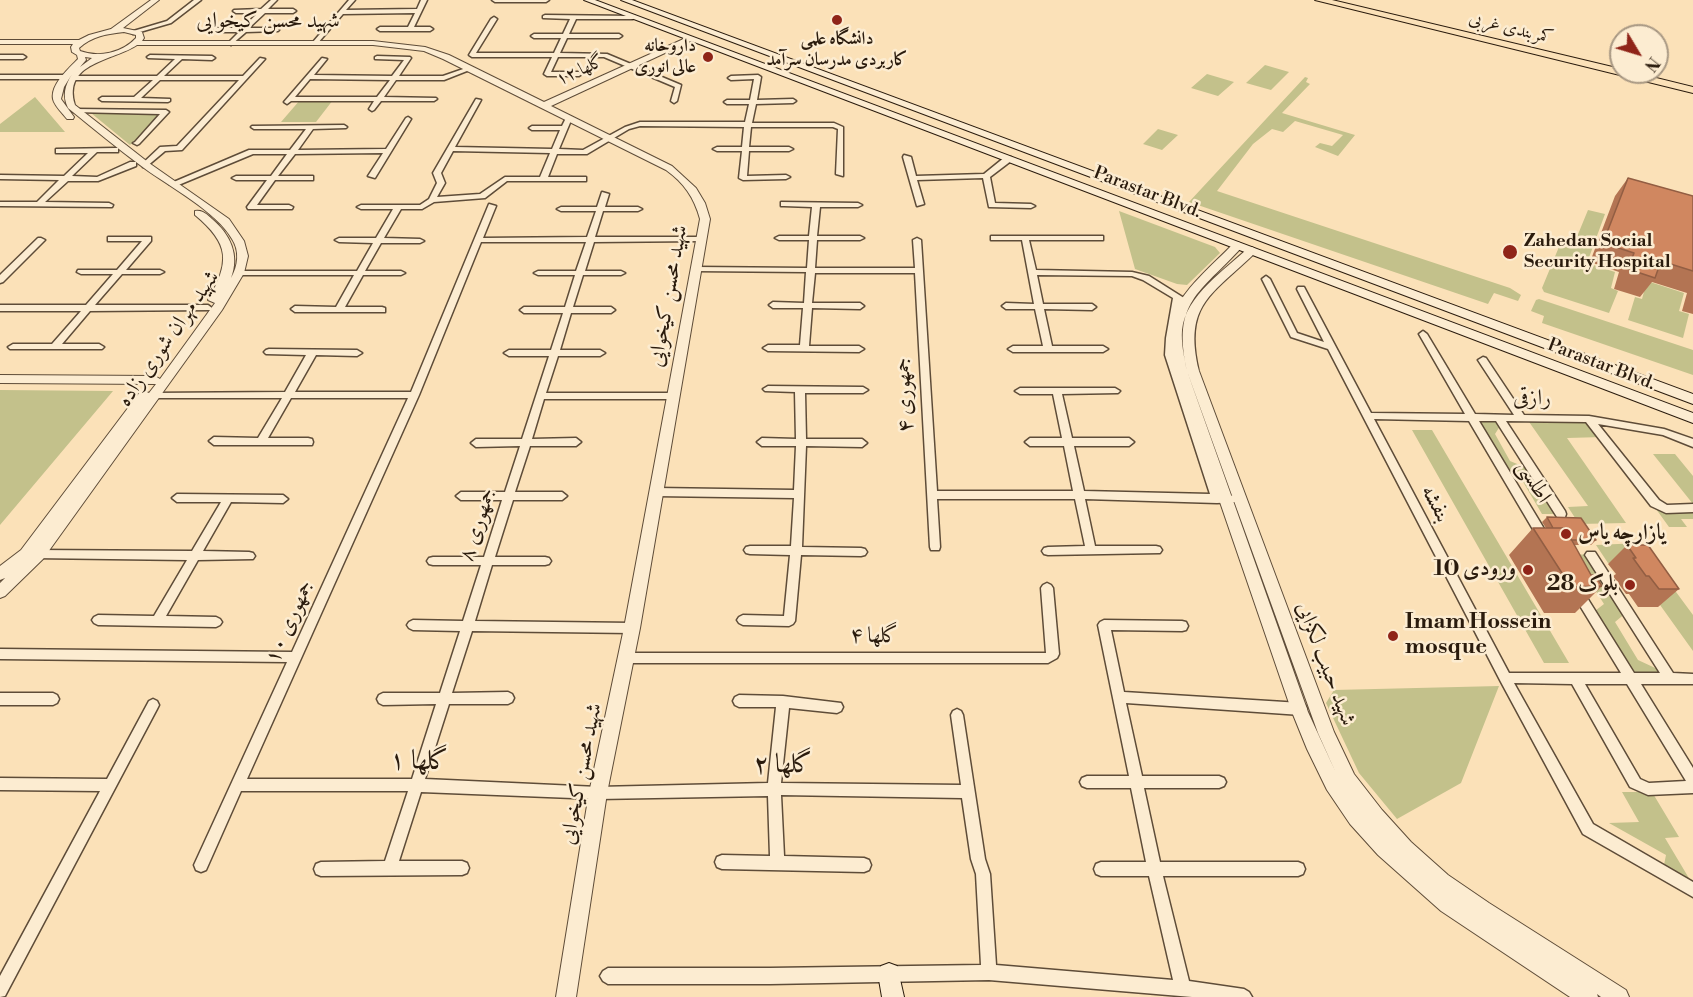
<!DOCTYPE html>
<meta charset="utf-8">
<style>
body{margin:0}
#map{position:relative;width:1693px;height:997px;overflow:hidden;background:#fbe1b8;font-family:"Libre Bodoni",serif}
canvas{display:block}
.north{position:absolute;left:1609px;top:24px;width:60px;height:60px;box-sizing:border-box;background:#fcecd1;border:2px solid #a89883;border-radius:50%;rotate:128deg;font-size:16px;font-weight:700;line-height:24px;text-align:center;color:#2a1b0d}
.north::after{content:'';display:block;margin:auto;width:21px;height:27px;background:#8f2418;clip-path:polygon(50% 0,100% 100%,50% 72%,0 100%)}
</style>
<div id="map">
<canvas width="1693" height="997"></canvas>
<div class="north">N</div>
</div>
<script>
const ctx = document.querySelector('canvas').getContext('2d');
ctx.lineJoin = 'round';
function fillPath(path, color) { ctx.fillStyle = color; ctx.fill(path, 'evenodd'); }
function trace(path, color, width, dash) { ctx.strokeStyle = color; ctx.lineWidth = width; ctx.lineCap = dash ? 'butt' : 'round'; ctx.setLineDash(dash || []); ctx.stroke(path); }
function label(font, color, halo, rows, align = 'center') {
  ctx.font = font + ' "Libre Bodoni",Amiri,serif'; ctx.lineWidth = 5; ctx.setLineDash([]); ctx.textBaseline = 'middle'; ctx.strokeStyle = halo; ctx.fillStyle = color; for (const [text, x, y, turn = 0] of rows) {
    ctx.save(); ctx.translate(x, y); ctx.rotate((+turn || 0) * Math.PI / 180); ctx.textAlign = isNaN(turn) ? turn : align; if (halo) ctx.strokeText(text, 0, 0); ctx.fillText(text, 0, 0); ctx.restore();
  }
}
const green = new Path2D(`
 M1265,65L1289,72L1271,90L1246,83Z
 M1207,74L1234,82L1218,96L1191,88Z
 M1305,77L1308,78L1306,82L1310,84L1282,113L1355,135L1338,156L1315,147L1320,143L1332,146L1343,135L1295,121L1283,132L1272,129L1253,144L1217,191L1510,288L1521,295L1518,301L1494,293L1488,304L1189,202Z
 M35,97L65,132H0V124Z
 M300,100H333L316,122H281Z
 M91,113L160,114L130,145Z
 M1158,129L1178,135L1162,150L1143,144Z
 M1588,210L1605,214L1587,263L1615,272L1611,288L1618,291L1609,313L1544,292L1542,288L1561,242L1574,244Z
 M1119,211L1215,247L1220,253L1187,285L1177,284L1135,269Z
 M1647,281L1684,293L1679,311L1689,314L1683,338L1628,320L1635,297L1642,299Z
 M1539,299L1693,350V375L1542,323L1544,316L1531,311L1536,300Z
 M0,390L113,391L0,525Z
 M1472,418H1499L1502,423L1495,434L1510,461L1534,471L1561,514H1542L1519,475L1500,465Z
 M1527,419H1589L1603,437L1567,438L1626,523L1579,524L1568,507L1588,506Z
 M1412,430H1432L1569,663H1544Z
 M1653,454H1675L1693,476V504Z
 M1656,509H1693V519H1681L1687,527H1669Z
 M1640,543L1693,615V651L1630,563H1608L1596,545Z
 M1572,554L1591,555L1627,612L1615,622L1638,660L1666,673L1629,679L1591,614L1604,604Z
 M1499,686L1461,783L1397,819L1359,773L1326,703L1334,690Z
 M1622,792H1652L1679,837L1665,838L1693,885L1663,870L1666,855L1609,823L1639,822Z`);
const minor = new Path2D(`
 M194,0H201L171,23L133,34L130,32L167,21Z
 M271,0H277L268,9H293L296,11L293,13H265L249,28H276L279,30L278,31L246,32L231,45L228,43L239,32H217L214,30L217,28H242L258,13H236L233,11L234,10L261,9Z
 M349,0H355L346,10L417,9L421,0H427L414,27H430L433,29L430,31H380L377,29L380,27H408L415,13L343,14L317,44H313V42Z
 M492,0H549L546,2H495Z
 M545,15L635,16V18L633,19H576L569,34H619L622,36L619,38H567L560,53L607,54L681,85L677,101L674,103L671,101L675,87L604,57H558L551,72H579L582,74L579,76H547L544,74L552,57H472L469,55L491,19L494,17L497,19L476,53H554L561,38H534L531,36L534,34H563L570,19L543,18V16Z
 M0,55H23L26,57L23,59H0Z
 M150,55L212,56L215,58L212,60L182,59L164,76H243L260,58L265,59L182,150L165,151L146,167H143V163L160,147L177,146L239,80H160L141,98L170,99V101L168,102L102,101L99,99L102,97H134L153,80H74L71,78L74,76H157L175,59L148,58L147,57Z
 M377,56L410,57L411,58L399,76H443L469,67L472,69L444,80H396L384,97L436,98L437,99L434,101H381L374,110L372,111L369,109L374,101H291L287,104L284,102L322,58L327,59L314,75L392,76L404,60L375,59V57ZM310,79L390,80L377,97H295Z
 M0,75H65L68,77L65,79H0Z
 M758,75L761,77L757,100L793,99L796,101L793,103L756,104L752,123H834L843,127V176L836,174L838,129L833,127H751L749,147H789L793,149L789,151H749L747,176L786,175L790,177L786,179L743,180L739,178L742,151H717L713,149L717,147H742L744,127L640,126L629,129L587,154H557L548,177H586V181H507L485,198L434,202L422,209H401L384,238L420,239L424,241L420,243H381L365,271H401L405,273L401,275H363L345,307H382L385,308V312H295L291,309L295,306L336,307L354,275H239L235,273L239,271H357L373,243L339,242L335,240L339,238H376L393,209H361L357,207L361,205H420L429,199L437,183L433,173L476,99L481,100L455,147L552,149L560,130H532L529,128L532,126H562L566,118L569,116L572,118L559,149L583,150L625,127L640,122H745L749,104H727L724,102L727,100H750L754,79L731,80L728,78L731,76ZM453,151L550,153L540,177H505L480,194L437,197L445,183L441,173Z
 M75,109L166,110L169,112L139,144L137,145L133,143L135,142L160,114L73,112V110Z
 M408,117L411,119L375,178L368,176L383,153L295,154L278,176H313V180H275L257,205H289L293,207L292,209H248L247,207L267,180H236L232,178L236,176H271L287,154H253L176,186L169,184L249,150H290L306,129H254L251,127L252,126L344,125L347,127L346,128L313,129L298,150L386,149L406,118Z
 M115,148H118V152H97L72,176L97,177L130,162H136V166L98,181H68L45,202L109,203L113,205L112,207L0,206V202H37L59,180L0,179V175L64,176L88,153H56V149Z
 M904,155L911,157L916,176L984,174L1005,157H1011V161L990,177L995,203L1031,204L1035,206L1031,208L989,207L983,178L917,180L924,204L917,206L903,157Z
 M602,192L609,194L605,207H638L642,209L638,211H603L595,237H701L705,239L701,241L594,242L585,271H621L625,273L621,275H583L573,307H611L615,310L611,313H571L560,350H600L605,353L600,356H558L546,393H673L678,396L673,399H544L532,439L576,438L581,442L576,446H530L515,492H562L567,496L562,500H513L495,557H545L549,558L551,561L549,564L545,565H492L475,621L632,623L636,624L638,628L636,632L632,633L472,631L452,693L508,692L512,694L514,698L512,702L508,704H449L425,779L598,787L768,783L776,707H739L735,705L733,701L735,697L739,695L783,696L841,703L843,707L841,711L837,713L789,708L781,783L961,785L951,715L953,711L957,709L961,711L963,715L985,859L990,874L996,965L1173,980L1149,876H1101L1096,874L1094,869L1096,864L1101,862H1146L1131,788H1087L1082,786L1080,782L1082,778L1087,776H1129L1098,625L1100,622L1104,620L1182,621L1186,622L1188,626L1186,630L1182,631L1111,630L1124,692L1301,703L1305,705L1307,709L1305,713L1301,715L1126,703L1142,776H1219L1224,778L1226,782L1224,786L1219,788H1144L1160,862H1298L1303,864L1305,869L1303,874L1298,876H1163L1189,981L1244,989L1249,992L1252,997H1192L989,980L770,984H608L603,981L600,976L603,971L608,968H770L981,965L976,874L971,859L962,798L781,795L784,856L864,858L869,860L871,865L869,870L864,872L722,869L717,867L715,862L717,857L722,855L770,856L768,796L598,799L421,792L399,861H462L467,863L469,868L467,873L462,875L321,876L316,874L314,869L316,864L321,862L385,861L408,791H241L206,870L201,872L196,870L194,865L287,662L0,659V649L292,652L408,398H291L268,438H308L312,439L313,442L312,445H214L209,441L214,437L258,438L282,398H156L151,395L153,393L285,392L306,355L266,354L264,352L266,350L269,349L357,350L362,353L357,356L316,355L295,392H411L489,204L496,206L483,238L587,237L596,211H561L557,209L561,207H597ZM481,242H586L576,271H538L534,273L538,275H575L565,307H524L520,310L524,313H563L551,350H509L504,353L509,356H549L522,439H476L471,443L476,447L520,446L505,492H461L456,496L461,500H502L484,557H433L429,558L427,561L429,564L433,565H481L463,621L413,620L409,622L407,625L409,628L413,630L460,631L440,693H383L379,695L377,699L379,703L383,705L436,704L412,779H247L419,395Z
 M781,202L858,203L862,205L858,207H820L817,236H860L864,238L860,240H817L815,268H915L913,240L917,238L921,240L937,491H1073L1064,446H1030L1025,442L1030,438H1062L1053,394H1020L1015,391L1020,388H1115L1120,391L1118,393L1062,394L1072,438H1129L1134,442L1129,446H1074L1084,491L1210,494L1165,355L1166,338L1173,298L1143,280L1132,276L1037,275L1043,304H1092L1096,307L1092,310L1044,309L1052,346H1103L1108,349L1103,352H1013L1008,349L1013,346H1043L1035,309H1006L1002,306L1006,303L1034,304L1022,240H991V236H1103V240H1029L1036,270L1132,272L1149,276L1184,298V302L1181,303L1174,338L1175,355L1221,495L1236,496L1237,499L1236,502L1217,503L1085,499L1095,546H1156L1160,547L1162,550L1160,553L1048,555L1044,554L1042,551L1044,548L1048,547L1085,546L1075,499H937L940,547L939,550H931L930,547L915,273H815L812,303H860L864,306L860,309L812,308L809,346H859L864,349L859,352L768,351L763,348L768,345H800L803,308H773L769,305L773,302L804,303L806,272L696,271L692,269L696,267L807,268L809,240H779L775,238L779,236H809L812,207L784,206H781Z
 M108,237H151V241L126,270H160L164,272L160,274H122L95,305H208L212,308L211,310L90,311L62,344H99L104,347L102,349H10L8,347L13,344H52L81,311H0V305H86L113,274H81L77,272L78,270H117L142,241H108Z
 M38,238H41L45,240L3,282L0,283V275Z
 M1266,276L1270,279L1297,333L1324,342L1297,289L1298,287H1304L1371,413L1465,414L1419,334L1423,331L1427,334L1475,414L1514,415L1478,360L1483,357L1486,358L1524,415L1589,416L1664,429L1693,439V447L1663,435L1598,424L1659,500L1667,505L1693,504V512L1666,513L1651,506L1586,422L1506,421L1565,511L1566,514L1565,517H1557L1496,421H1479L1549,537L1550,540L1549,543H1541L1469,421L1374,419L1509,673H1621L1571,591L1573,588L1577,586L1581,588L1634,673H1660L1587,558L1585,555L1587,552H1595L1673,673L1693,674V684H1641L1693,768V793L1648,795L1630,787L1572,684L1514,683L1593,824L1693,882V897L1583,834L1501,682L1328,349L1291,337L1262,279ZM1585,684H1627L1686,781L1649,783L1640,779Z
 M768,386L863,387L868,390L863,393H805L806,439H862L867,443L862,447L806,446L802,547L861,548L865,549L867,552L865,555L861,556L801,555L795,621L793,624L789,626L743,625L739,623L737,620L739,617L743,615L784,616L790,555L750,554L746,553L744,550L746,547L750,546H791L794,498L656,496L651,492L656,488L794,490L796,446H762L757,442L762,438L796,439L795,392L765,391L763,389Z
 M177,494L283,495L288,499L283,503L231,502L203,551L249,552L253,553L255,556L253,559L198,560L166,616L216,617L220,619L222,622L220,625L216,627L98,625L94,623L92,620L94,617L98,615L154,616L187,560L33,558L29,557L27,554L29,551L33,550L192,551L221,502H177L172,498Z
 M1047,583L1051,585L1053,588L1059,654L1057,658L1048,663H626L622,662L620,658L622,654L626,653H1046L1041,588L1043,585Z
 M0,693H53L57,695L59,699L57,703L53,705H0Z
 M153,699L157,701L159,705L157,709L5,996L0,997V976L100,791L0,790V778L107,779L149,701Z`);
const tertiary = new Path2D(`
 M151,0H159L123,28L142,32L144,38L142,41H373L425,47L449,55L544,102L688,37L695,39L551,106L672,166L696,188L705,203L710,219L640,628L607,793L576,997H556L589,793L624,628L700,219C694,197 684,183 666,170L443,59L424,51L373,45H137C114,61 62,62 75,105L149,163L229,219L244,241L248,256L244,273L222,310L43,559L5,596L0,598V583L5,578L0,580V566L21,550L140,392L144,391L149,393L156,384L0,383V375L155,376L160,379L215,303L208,300C230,262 230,244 195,215V211C203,210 206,214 212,219C230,234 240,255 231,278C238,266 240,251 232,239C217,212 170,187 144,168C118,149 93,128 68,108C62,95 65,86 72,74L64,87L61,99L74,117L73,119H67C63,114 54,105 53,99C50,85 69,68 78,59L77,55L72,52L71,47L73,44H0V40H79L89,35L111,29ZM124,32L136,35V38C122,53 99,58 80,51L79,48C92,36 107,34 124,32ZM85,57L92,58L80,67L86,60Z
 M1238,242L1243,245L1242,247C1199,294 1172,301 1187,371L1308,712L1336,773L1318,733L1187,371C1184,357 1181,343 1182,330C1186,295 1225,270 1248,248L1252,247L1257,250L1256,252C1212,295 1183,304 1199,371L1334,732L1354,774L1382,810L1411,842L1448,875L1489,903L1626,990L1629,997H1601L1597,994L1598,997H1570L1441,911L1378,855L1350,824L1327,790L1307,749L1292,712L1175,371C1172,354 1168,336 1172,319C1179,292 1215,263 1234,243Z`);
const secondary = new Path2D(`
 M584,0H595L1693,413V423Z
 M621,0H632L1693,394V404Z
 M889,963L897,966L904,997H882L878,974L881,966Z`);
const trunk = new Path2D(`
 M1315,0H1332L1621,69V72H1632L1693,87V93Z`);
const wall = new Path2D(`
 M1628,178L1693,196V314L1682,311L1687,293L1652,282L1640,297L1614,289L1619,272L1590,262L1615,196Z
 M1547,517L1596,540L1591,545H1574L1591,575L1602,586L1575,613H1544L1509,555L1533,528H1546L1542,522Z
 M1627,545L1679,589L1658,607H1638L1629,594H1626L1613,576L1616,574L1608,564Z`);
const building = new Path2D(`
 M1628,178L1693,196V271L1661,261L1655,278L1628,269L1634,253L1603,243Z
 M1547,517L1581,518L1596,540H1571L1565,528H1553Z
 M1533,528H1565L1591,575H1595L1602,586L1571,587Z
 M1627,545H1648L1679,589H1659L1649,576H1646L1633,558H1636Z`);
const markers = [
 [837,20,6,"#8f2418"],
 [708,57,6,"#8f2418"],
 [1510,252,8,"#8f2418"],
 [1566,534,6,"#8f2418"],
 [1528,570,6,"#8f2418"],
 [1630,585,6,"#8f2418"],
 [1393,636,6,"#8f2418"]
];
const farStreetnames = [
 ["کمربندی غربی",1511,29,14],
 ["گلها ۱۲",580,71,-24],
 ["Parastar Blvd.",1147,193,21],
 ["Parastar Blvd.",1601,365,21]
];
const farPoinames = [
 ["دانشگاه علمی",837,40],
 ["کاربردی مدرسان سرآمد",837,61],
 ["داروخانه",696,47,"right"],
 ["عالی انوری",696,68,"right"],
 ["Zahedan Social",1524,242,"left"],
 ["Security Hospital",1524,263,"left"]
];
const streetNames = [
 ["شهید محسن کیخوایی",268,22],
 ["شهید محسن کیخوایی",669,296,-80],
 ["شهید مهران شوری زاده",169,339,-55],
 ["جمهوری ۴",905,395,-93],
 ["رازقی",1532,399,1],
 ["اطلسی",1533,482,59],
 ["بنفشه",1435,504,62],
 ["جمهوری ۸",478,525,-72],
 ["جمهوری ۱۰",290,622,-66],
 ["گلها ۴",874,637],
 ["شهید حبیب لکزایی",1325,664,69],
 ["شهید محسن کیخوایی",582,774,-79]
];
const poiNames = [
 ["یازارچه یاس",1578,534],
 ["ورودی 10",1516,570,"right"],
 ["بلوک 28",1618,585,"right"],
 ["Imam Hossein",1405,623],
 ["mosque",1405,648]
];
const nearStreetnames = [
 ["گلها ۱",419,762,1],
 ["گلها ۲",783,766]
];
fillPath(green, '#c3c18b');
trace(minor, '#5e4c38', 3);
trace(tertiary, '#5e4c38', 2);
trace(secondary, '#2a1b0d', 2);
trace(trunk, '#2a1b0d', 2);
fillPath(minor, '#fcecd1');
fillPath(tertiary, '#fcecd1');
fillPath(secondary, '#fcecd1');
fillPath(trunk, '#fbe1b8');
fillPath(wall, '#b37453');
fillPath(building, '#d08760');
trace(building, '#925e43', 1.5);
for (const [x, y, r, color] of markers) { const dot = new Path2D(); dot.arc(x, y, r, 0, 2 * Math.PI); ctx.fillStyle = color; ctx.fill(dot); trace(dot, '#fcecd1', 2); }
label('18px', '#2a1b0d', '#fcecd1', farStreetnames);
label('bold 18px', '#2a1b0d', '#fcecd1', farPoinames);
label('22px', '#2a1b0d', '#fcecd1', streetNames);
label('bold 22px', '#2a1b0d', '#fcecd1', poiNames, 'left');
label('27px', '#2a1b0d', '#fcecd1', nearStreetnames);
</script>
